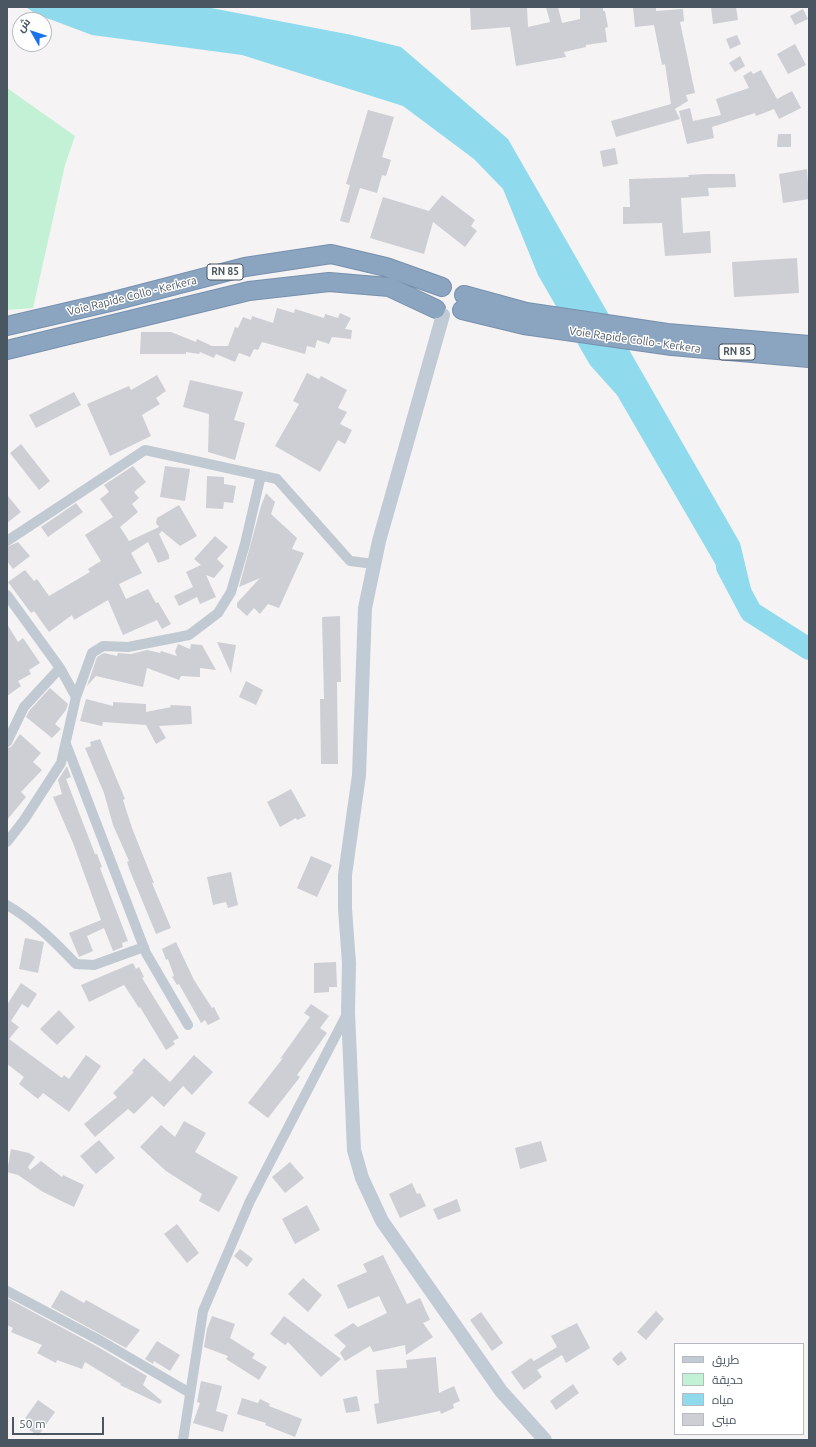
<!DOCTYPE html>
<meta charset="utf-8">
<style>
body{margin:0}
#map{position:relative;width:816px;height:1447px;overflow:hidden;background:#f5f3f3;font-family:Ubuntu,Cairo,sans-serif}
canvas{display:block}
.frame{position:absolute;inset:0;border:8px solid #4a5661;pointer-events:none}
.legend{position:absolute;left:674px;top:1343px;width:130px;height:92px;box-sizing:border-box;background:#fff;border:1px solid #b7bbc0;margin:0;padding:5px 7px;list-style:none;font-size:12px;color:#4a5661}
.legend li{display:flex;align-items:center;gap:8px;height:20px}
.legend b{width:20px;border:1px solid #b7bbc0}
.north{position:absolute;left:12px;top:12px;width:40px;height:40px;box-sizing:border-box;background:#fff;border:1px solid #b7bbc0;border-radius:50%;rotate:309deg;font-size:11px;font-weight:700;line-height:16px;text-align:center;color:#4a5661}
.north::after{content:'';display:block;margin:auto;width:14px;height:18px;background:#1a73e8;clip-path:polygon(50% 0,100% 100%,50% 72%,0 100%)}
.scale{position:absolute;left:12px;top:1417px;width:92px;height:18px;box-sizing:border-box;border:2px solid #4a5661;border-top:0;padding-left:5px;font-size:12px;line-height:14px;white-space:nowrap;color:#4a5661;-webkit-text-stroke:3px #fff;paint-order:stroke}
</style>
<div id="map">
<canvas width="816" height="1447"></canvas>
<div class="frame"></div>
<ul class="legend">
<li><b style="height:5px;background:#c1cbd6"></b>طريق</li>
<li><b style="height:11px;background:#c3f1d5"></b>حديقة</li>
<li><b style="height:11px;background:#90daee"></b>مياه</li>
<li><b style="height:11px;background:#cdcfd5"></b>مبنى</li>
</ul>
<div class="north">ش</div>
<div class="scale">50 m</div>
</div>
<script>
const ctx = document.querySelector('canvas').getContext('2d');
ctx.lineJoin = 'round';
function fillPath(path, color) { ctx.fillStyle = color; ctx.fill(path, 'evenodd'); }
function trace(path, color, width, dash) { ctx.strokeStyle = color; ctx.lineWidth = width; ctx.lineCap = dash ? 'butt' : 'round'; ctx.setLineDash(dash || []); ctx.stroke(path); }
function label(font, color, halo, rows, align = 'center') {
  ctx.font = font + ' Ubuntu,sans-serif'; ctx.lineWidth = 3; ctx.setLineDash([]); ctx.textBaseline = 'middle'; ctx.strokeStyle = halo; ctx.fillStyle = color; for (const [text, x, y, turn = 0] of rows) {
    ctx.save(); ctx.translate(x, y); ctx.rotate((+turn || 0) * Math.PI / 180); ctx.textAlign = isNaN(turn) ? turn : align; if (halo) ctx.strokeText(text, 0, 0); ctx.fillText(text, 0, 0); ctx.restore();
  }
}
const green = new Path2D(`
 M7,88L75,136L65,165L33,308L7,310Z`);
const water = new Path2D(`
 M26,7H206L352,35L401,47L508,139L740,543L753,597L731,591L617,395L590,365L538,275L503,189L474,159L403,106L242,55L92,35L36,14Z`);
const river = new Path2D(`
 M727,567L751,612L809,649`);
const building = new Path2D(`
 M470,7H527L528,27L550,22L546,7H558L562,23L580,19V7H603V11H605L608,27L605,28L607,42L586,45V47L564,52L566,57L516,66L510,27L471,30Z
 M633,7H656V11L683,9L684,21L680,22L695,93L686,95L688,101L675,109L680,119L616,137L611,121L671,104L665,64L662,65L654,25L635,27Z
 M711,7H736L738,20L713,24Z
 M803,9L808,19L795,25L790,16Z
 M737,35L741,44L730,49L726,39Z
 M795,44L806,65L788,74L777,54Z
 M740,56L745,66L735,72L729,63Z
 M761,70L777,99L792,91L801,108L779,119L774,109L756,116L755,113L712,127L714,138L687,144L679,111L690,108L693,121L721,115L716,99L749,88L743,76L751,71L753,74Z
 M368,110L394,117L382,157L391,160L386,176L382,175L377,193L360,188L349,223L340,221L350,185L346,184Z
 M778,134H791V147H777Z
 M615,148L618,164L603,167L600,151Z
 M807,169L809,199L783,203L779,174Z
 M707,174H735L736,187L708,188L709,196L681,198L683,233L710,231L711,253L665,256L662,223L623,224V207H630L629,179L689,177L688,175Z
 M442,195L475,220L471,226L477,231L465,247L433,222L424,254L370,238L383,197L429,211Z
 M797,258L799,293L734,297L732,262Z
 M277,308L294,313L295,309L324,318L325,314L338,318L340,313L351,318L345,329L352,330L351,339L332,337L329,344L317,340L315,348L307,346L305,354L262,342L258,350L254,349L250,357L239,353L235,362L216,354L214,358L200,352L199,354L186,352V354H140L141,332H171L196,342L197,339L212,346H228L235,327L238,328L243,317L251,320L252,316L273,323Z
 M307,373L319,379L321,376L347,390L338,408L347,412L340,424L352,430L345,444L338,440L320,472L275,446L299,404L293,401Z
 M157,375L166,391L156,398L160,404L142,415L151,436L110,456L87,404L129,386L131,390Z
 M190,380L243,392L234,420L245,423L235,460L208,452L209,414L183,407Z
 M74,392L81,405L36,428L29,415Z
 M21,444L50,481L39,490L10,453Z
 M133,466L146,482L134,492L139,498L132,504L138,512L120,527L129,541L159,527L156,523L157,518L179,505L197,536L180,546L162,531L159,534L169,555V559L158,563L148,542L131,553L142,573L119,584L126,599L148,589L156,603L158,602L171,624L162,629L157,620L123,635L108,600L74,620L72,615L49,632L34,611L31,613L8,582L25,570L34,581L37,579L49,596L90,572L88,569L101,561L85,535L113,517L100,499L109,492L104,485Z
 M165,466L190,469L185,501L160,497Z
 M207,476L224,477V484L236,486L233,503L224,502L223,509L206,508Z
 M266,493L275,502L271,514L297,538L292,549L304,553L279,608L268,604L260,614L254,608L247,616L237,607V603L260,578L239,587L261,506Z
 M7,495L21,512L7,523Z
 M76,503L83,512L48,537L41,527Z
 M215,536L228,547L217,559L224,566L214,578L206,575L216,597L200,604L197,597L179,606L174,596L193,587L186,572L201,565L194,559Z
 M18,542L30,556L13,569L7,561V547Z
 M340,616L341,682H337L338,764H321L320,699H324L322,617Z
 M7,624L18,642L23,638L40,663L29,670L31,674L18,681L21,686L7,696Z
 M217,642L236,645L231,673Z
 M178,644L190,649L191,644L202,645L216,670L200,668V677L181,676L179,680L147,668L143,687L96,676L87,686L97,657L104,653L117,656L118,653L131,654L147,650L160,653L161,651L177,656L175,652Z
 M246,681L263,690L256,705L239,697Z
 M50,688L68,704L66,710L55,724L61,729L52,738L26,717L29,711Z
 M86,699L113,706V702L146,704V712L171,707L170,705L191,706L192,724L159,726L166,738L156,744L146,725L103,722L102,726L80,721Z
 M20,734L41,753L33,762L42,770L21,792L26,797L7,820V748L11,747Z
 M100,739L125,799L123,800L132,828L154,883H152L171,928L156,934L130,871L127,862L129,861L113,825L104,793L85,748L91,746L90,742Z
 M67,766L71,777L66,779L95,854H97L102,867L100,868L128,941L122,943L123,947L113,951L104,928L87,936L93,951L79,957L69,933L101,920L73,843L53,797L62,794L58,780Z
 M291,789L306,816L297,820L296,818L280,827L267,802Z
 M311,856L332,865L317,897L297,888Z
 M231,872L238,905L228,908L226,902L213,905L207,877Z
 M25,938L44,942L38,973L19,969Z
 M176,942L194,980L212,1008L214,1007L220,1019L208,1025L205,1020L201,1023L179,984L177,985L172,977L174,976L168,959L166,960L162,949Z
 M336,962L337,987H329V992L314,993V963Z
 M133,963L136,969L139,967L144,977L142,978L179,1038L173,1041L175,1044L166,1050L140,1007L139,1008L124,985L89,1002L81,985Z
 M21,983L37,994L28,1008L22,1004L11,1021L19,1027L9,1039L62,1078L64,1075L69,1079L86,1055L101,1066L69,1112L43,1093L38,1099L19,1084L24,1077L7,1064V1005Z
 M311,1004L329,1016L320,1028L327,1033L297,1075L300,1077L268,1118L248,1103L283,1058L280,1059L310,1017L304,1013Z
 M59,1010L75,1027L57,1045L40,1029Z
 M194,1055L213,1072L192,1095L183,1086L164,1107L152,1096L134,1114L128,1109L95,1137L84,1124L117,1097L113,1093L134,1072L132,1071L144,1058L170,1082Z
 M184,1121L206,1133L195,1152L238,1177L219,1212L199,1201L202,1194L166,1171L140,1147L161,1125L175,1137Z
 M99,1140L115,1158L96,1174L80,1156Z
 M541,1141L547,1161L520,1169L515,1148Z
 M11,1149L29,1153L35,1157L28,1167L30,1170L41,1161L62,1177L63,1175L84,1185L74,1207L43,1192L18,1175L7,1172Z
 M290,1162L304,1178L285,1193L272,1177Z
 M412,1183L417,1194L420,1193L426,1206L400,1218L389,1194Z
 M457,1199L461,1211L438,1220L433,1209Z
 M307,1205L320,1230L295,1244L282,1219Z
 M177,1224L199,1253L187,1263L164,1234Z
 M240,1249L253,1259L247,1267L234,1256Z
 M383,1255L407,1304L420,1298L430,1320L423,1323L433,1337L406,1355L405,1345L373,1352L370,1346L345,1361L340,1353L346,1346L334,1335L353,1323L358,1327L387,1313L379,1296L348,1309L337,1285L367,1272L363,1264Z
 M303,1278L322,1295L308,1312L288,1294Z
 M61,1290L84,1303L86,1300L140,1330L126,1348L51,1307Z
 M7,1298L98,1347L147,1376L143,1385L162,1401L160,1404L120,1385L121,1384L85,1362L82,1369L57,1360L56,1363L37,1353L42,1345L11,1332L13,1328L7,1325Z
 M656,1311L664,1319L646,1340L637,1332Z
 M481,1312L503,1343L492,1351L470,1320Z
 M212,1316L235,1324L230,1338L255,1354L252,1358L267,1367L259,1380L226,1359L228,1356L204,1347L207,1329Z
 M284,1316L341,1359L321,1377L288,1342L285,1345L270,1334Z
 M577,1323L590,1348L566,1363L562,1355L537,1370L542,1377L524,1390L511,1372L531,1358L534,1361L557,1347L551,1336Z
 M157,1341L180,1355L170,1371L154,1361L153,1364L145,1359Z
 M621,1351L627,1359L618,1366L612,1359Z
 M436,1357L439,1393L454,1386L460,1401L453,1404L454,1408L441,1414L440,1411L377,1424L374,1404L379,1403L376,1370L407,1368L406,1360Z
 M201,1381L222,1386L216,1411L228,1415L223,1432L193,1423L200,1403L197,1402Z
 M573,1384L579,1393L556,1410L550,1401Z
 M357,1396L360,1411L346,1413L343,1399Z
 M242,1398L258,1403L260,1399L270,1404L269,1406L302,1419L295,1437L265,1425L266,1423L237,1414Z
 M38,1400L55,1412L38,1436L21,1424Z`);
const street = new Path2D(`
 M7,541L145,450L277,479L350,561L374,564
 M7,595L60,668L76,697
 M7,742L24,707L60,668
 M66,744L146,953L188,1025
 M7,842L24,820L61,763L76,697L92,653L103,646L128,647L189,635L218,613L231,592L245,544L261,475
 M7,905C33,920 56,943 76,964L94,965L144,947
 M7,1291L101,1341L190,1393
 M183,1440L203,1311L250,1201L348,1012`);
const secondary = new Path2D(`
 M443,315L379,541L365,608L359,775L345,875V909L349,963L348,1012L354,1150L362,1178L382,1221L501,1391L545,1440`);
const highway = new Path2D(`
 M464,295L526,312L667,333L809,345
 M462,310L524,325L672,346L809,358
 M7,326L110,302L245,267L331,254L386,267L442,287
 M7,350L249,291L329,282L389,287L436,309`);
const shields = [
 [225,272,36],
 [737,352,36]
];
const shieldNames = [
 ["RN 85",225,272],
 ["RN 85",737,352]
];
const streetNames = [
 ["Voie Rapide Collo - Kerkera",132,296,-14],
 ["Voie Rapide Collo - Kerkera",635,340,8]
];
fillPath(green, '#c3f1d5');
fillPath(water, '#90daee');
trace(river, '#90daee', 22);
fillPath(building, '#cdcfd5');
trace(highway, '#7690ad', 20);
trace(street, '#c1cad2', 10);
trace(secondary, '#c1cbd6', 14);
trace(highway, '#8ba5c1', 18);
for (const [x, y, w] of shields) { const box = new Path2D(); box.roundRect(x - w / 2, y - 8, w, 16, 3); ctx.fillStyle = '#fff'; ctx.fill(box); trace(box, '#4a5661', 1); }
label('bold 10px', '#4a5661', null, shieldNames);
label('11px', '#4a5661', '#fff', streetNames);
</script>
